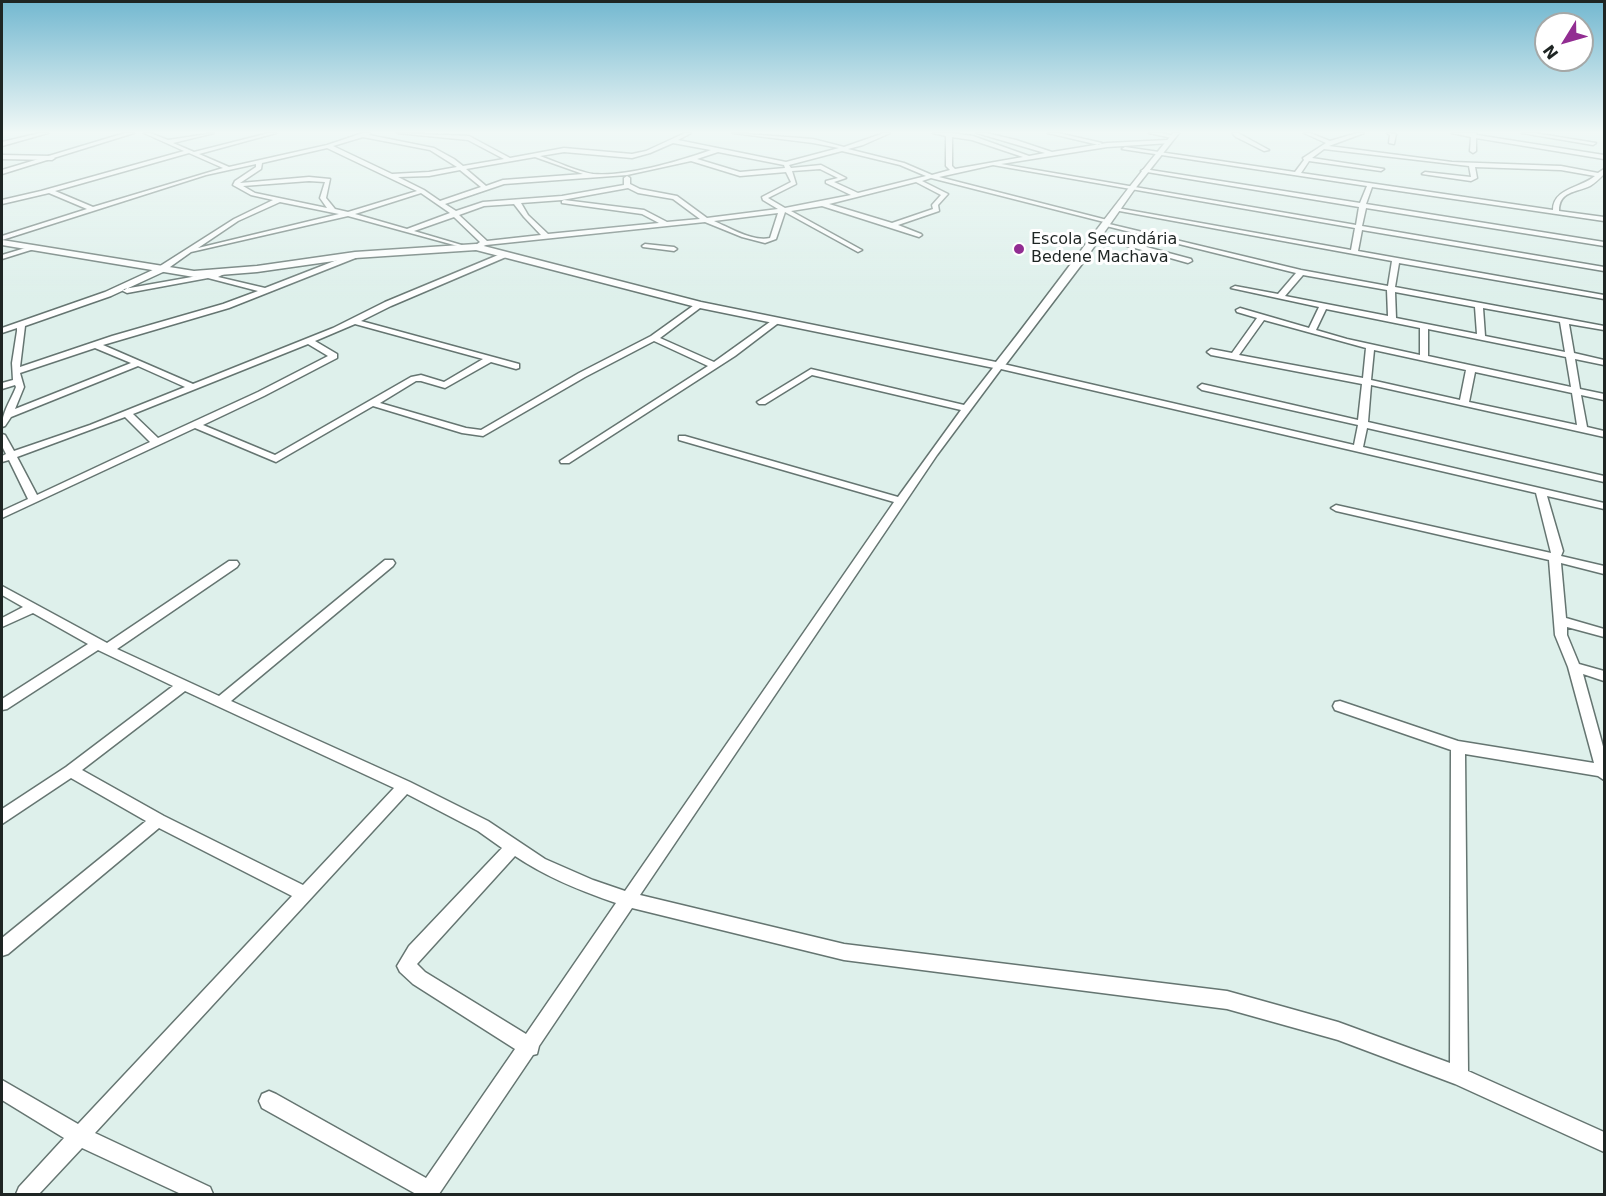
<!DOCTYPE html>
<meta charset="utf-8">
<style>
body{margin:0}
#map{position:relative;width:1606px;height:1196px;overflow:hidden;background:#def0eb;font-family:"DejaVu Sans",sans-serif}
canvas{display:block}
.frame{position:absolute;inset:0;border:3px solid #1e2523;pointer-events:none}
.north{position:absolute;left:1534px;top:12px;width:60px;height:60px;box-sizing:border-box;background:#fff;border:2px solid #a5a8a7;border-radius:50%;rotate:233deg;font-size:16px;font-weight:700;line-height:24px;text-align:center;color:#1e2523}
.north::after{content:'';display:block;margin:auto;width:21px;height:27px;background:#922d92;clip-path:polygon(50% 0,100% 100%,50% 72%,0 100%)}
</style>
<div id="map">
<canvas width="1606" height="1196"></canvas>
<div class="frame"></div>
<div class="north">N</div>
</div>
<script>
const ctx = document.querySelector('canvas').getContext('2d');
ctx.lineJoin = 'round';
function trace(path, color, width, dash) { ctx.strokeStyle = color; ctx.lineWidth = width; ctx.lineCap = dash ? 'butt' : 'round'; ctx.setLineDash(dash || []); ctx.stroke(path); }
function fillPath(path, color) { ctx.fillStyle = color; ctx.fill(path, 'evenodd'); }
function label(font, color, halo, rows, align = 'center') {
  ctx.font = font + ' "DejaVu Sans",sans-serif'; ctx.lineWidth = 6; ctx.setLineDash([]); ctx.textBaseline = 'middle'; ctx.strokeStyle = halo; ctx.fillStyle = color; for (const [text, x, y, turn = 0] of rows) {
    ctx.save(); ctx.translate(x, y); ctx.rotate((+turn || 0) * Math.PI / 180); ctx.textAlign = isNaN(turn) ? turn : align; if (halo) ctx.strokeText(text, 0, 0); ctx.fillText(text, 0, 0); ctx.restore();
  }
}
const minor = new Path2D(`
 M40,133H48L2,146V142Z
 M144,133H150L168,140L214,133L173,143L194,152L269,133H276L199,154L229,167L327,145L363,133H370L369,135L434,148L454,159L463,166L504,159L468,140L397,133L469,136L510,158L564,148L632,154L646,151L685,133H691L678,140L786,162L839,148L813,143L733,133L813,139L844,147L884,133H890L863,145L848,149L904,163L932,175L950,170L946,166V136L933,133H951L973,136L1029,156L1045,153L977,133H986L1016,140L1052,152L1107,143L1168,140L1170,143L1107,147L1001,164L1356,225L1359,207L1141,171L1144,169L1360,203L1367,186L1122,149L1125,147L1295,172L1304,160L1303,158L1326,143L1304,133H1310L1330,141L1357,133H1364L1329,146L1452,162L1561,166L1598,173L1604,169V174C1600,178 1595,183 1590,186C1575,193 1559,191 1559,211L1604,217V221L1372,187L1366,204L1604,242V246L1366,208L1362,226L1604,267V271L1362,230L1358,251L1604,295V299L1399,263L1395,287L1604,326V330L1569,324L1574,353L1604,360V365L1575,359L1580,389L1604,394V400L1581,395L1587,427L1604,431V437L1371,385L1368,422L1604,476V482L1367,428L1363,447L1604,503V509L1547,496L1563,551L1561,556L1604,566V574L1561,563L1566,618L1604,629V637L1567,627V635L1579,664L1604,671V681L1583,674L1604,750V780L1598,776L1465,754L1468,1071L1604,1132V1152L1455,1084L1338,1040L1227,1009L844,960L632,908L539,1046L537,1054L533,1055L439,1194H416L262,1108L259,1101L262,1094L269,1091L276,1094L426,1178L515,1049L413,984L400,972L397,966L409,946L502,848L478,831L407,794L95,1133L210,1187L213,1194H181L82,1148L39,1194H16L19,1187L64,1138L2,1100V1080L78,1124L292,896L159,828L8,954L2,956V938L146,821L71,778L2,824V809L66,767L173,686L98,650L7,709L2,710V699L88,644L33,613L2,627V618L23,607L2,595V586L107,643L229,561H237L239,564L237,567L117,649L219,696L385,560H393L395,563L393,566L231,701L410,782L488,821L545,859L593,880L625,891L894,502L679,440V436H685L898,497L961,410L812,375L765,404H759L757,402L811,369L964,405L996,364L999,363L1354,445L1358,425L1202,390L1198,387L1202,384L1358,420L1362,384L1211,355L1207,352L1211,349L1232,353L1257,318L1237,312L1236,310L1240,308L1309,328L1319,307L1231,288L1235,286L1278,294L1296,273L1102,225L1105,223L1301,270L1388,286L1392,261L1114,210L1117,208L1351,250L1355,228L993,165L939,177L1111,221L1108,223L931,178L922,181L948,194L938,205L939,211L898,225L921,234L922,235L919,237L822,206L791,211L860,249L862,250L858,252L785,212L776,239L765,243L742,237L705,222L486,245L476,249L473,247L480,242L454,217L414,231L465,246V248L348,216L191,252L163,272L111,296L25,326L20,367L112,336L223,304L258,291L208,278L127,293L123,291L124,289L220,272L224,274L218,277L265,288L355,253H358V257L229,308L103,345L193,384L333,328L385,302L503,253H506V257L391,306L361,321L519,364V368L516,369L491,362L445,388L421,381H416L380,403L466,428L481,430L579,373L651,336L697,303L704,305L660,338L714,362L774,319L781,321L735,356L569,463H561L560,461L708,366L654,341L585,377L483,436L462,433L373,406L276,462L195,428L2,518V511L28,499L9,460L2,462V456L6,454L2,446V434L5,435L14,451L90,425L185,387L138,366L11,417L5,426L2,427C2,412 10,402 16,387L15,385L2,389V383L13,380L12,363L17,331V328L2,333V328L105,292L157,268L234,219L273,200L251,195L233,185L235,181L256,167V164L206,175L2,240V236L87,209L49,193L2,204V200L41,191L184,151ZM363,137L430,150L457,167L429,172L392,174L333,146ZM952,137L972,140L1023,157L955,169L952,166ZM673,143L711,150C680,161 626,177 593,174C578,172 555,161 540,156L564,152L632,158L650,153ZM327,148L417,191L348,212L335,209L326,198L330,179L309,177L240,183L261,169L262,163ZM1324,149L1469,166L1471,177L1425,172L1422,174L1471,181L1477,178L1475,167L1561,170L1595,176C1581,188 1553,188 1553,210L1301,173L1309,161L1381,171L1384,169L1312,158ZM842,151L900,165L926,176L858,193L834,182L846,178L821,165L791,168L789,165ZM718,152L784,165L785,168L740,172L697,159ZM189,153L223,168L93,207L55,191ZM535,157L583,174L503,180L486,186L466,169ZM691,161L740,176L786,172L791,182L762,197L763,200L778,209L707,218L677,196L640,189L630,184V178L627,176L624,178V185L562,196L483,202L456,211L445,204L504,184L627,175ZM820,169L838,178L826,181V183L851,195L785,208L768,198L796,184L792,171ZM460,170L481,187L440,201L424,190L398,177L429,176ZM309,181L325,182L320,198L327,208L255,193L243,186ZM916,182L941,195L932,205L933,209L892,223L829,204ZM628,188L638,193L673,199L700,219L667,222L644,210L564,200L562,201V203L642,214L659,223L548,234L528,215L521,203L562,200ZM421,193L450,213L407,229L355,214ZM280,202L339,214L198,248L238,221ZM514,204L524,217L541,235L487,241L459,215L484,206ZM778,213L770,238C753,242 730,228 714,221ZM1303,275L1387,290L1388,316L1285,296ZM1395,292L1475,307L1477,334L1396,318ZM1483,308L1560,322L1565,352L1485,336ZM1326,309L1420,328V355L1347,339L1316,330ZM1264,320L1366,348L1363,378L1239,355ZM355,324L483,359L444,382L421,375L411,377L275,455L203,425L264,396L337,358V354L315,341ZM1428,329L1566,357L1571,387L1428,356ZM308,344L328,356L258,392L158,438L133,414ZM95,348L131,363L15,409L24,387L20,373ZM1374,350L1466,370L1460,400L1371,380ZM1001,369L1536,493L1551,553L1336,505L1331,508L1336,511L1549,560L1555,635L1568,667L1594,763L1458,741L1340,701L1335,702L1333,706L1335,710L1451,750L1450,1063L1338,1022L1227,991L844,944L640,895L937,455ZM1475,372L1572,393L1577,425L1469,402ZM125,417L150,442L37,495L17,457ZM185,691L394,788L303,885L164,816L82,770ZM515,856C546,877 581,891 616,903L526,1034L425,972L417,964Z
 M1048,133H1058L1102,143L1099,145Z
 M1149,133H1161L1175,136L1172,138Z
 M1232,133H1238L1269,150L1264,151L1236,137Z
 M1387,133L1396,134L1394,144L1389,143L1390,135Z
 M1452,133H1476L1477,135L1604,155V159L1476,138V151L1473,153L1470,151L1471,137Z
 M1522,133H1534L1596,143L1593,145Z
 M2,155L52,156L55,158L52,160L2,159Z
 M1098,234L1191,259L1192,261L1188,263L1096,237L1095,236Z
 M645,244L674,247L677,249L674,251L643,247L642,246Z
 M32,246L35,248L34,249L2,259V255Z`);
const tertiary = new Path2D(`
 M125,133H134L2,174V170Z
 M1173,133H1179L1134,190L1082,264L1003,368L999,369L700,308L476,250L355,258L257,272L194,277L2,245V240L194,271L257,266L355,252L476,244L701,302L996,362C1056,286 1111,207 1173,133Z`);
const markers = [
 [1019,249,6,"#922d92"]
];
const farPoinames = [
 ["Escola Secundária",1031,240],
 ["Bedene Machava",1031,258]
];
trace(minor, '#657571', 3);
trace(tertiary, '#657571', 3);
fillPath(minor, '#fff');
fillPath(tertiary, '#fff');
const sky = ctx.createLinearGradient(0, 0, 0, 300);
sky.addColorStop(0, '#73b8d0');
sky.addColorStop(0.44, '#f0f8f6');
sky.addColorStop(1, '#f0f8f600');
ctx.fillStyle = sky;
ctx.fillRect(0, 0, 1606, 300);
for (const [x, y, r, color] of markers) { const dot = new Path2D(); dot.arc(x, y, r, 0, 2 * Math.PI); ctx.fillStyle = color; ctx.fill(dot); trace(dot, '#fff', 2); }
label('16px', '#1e2523', '#fff', farPoinames, 'left');
</script>
